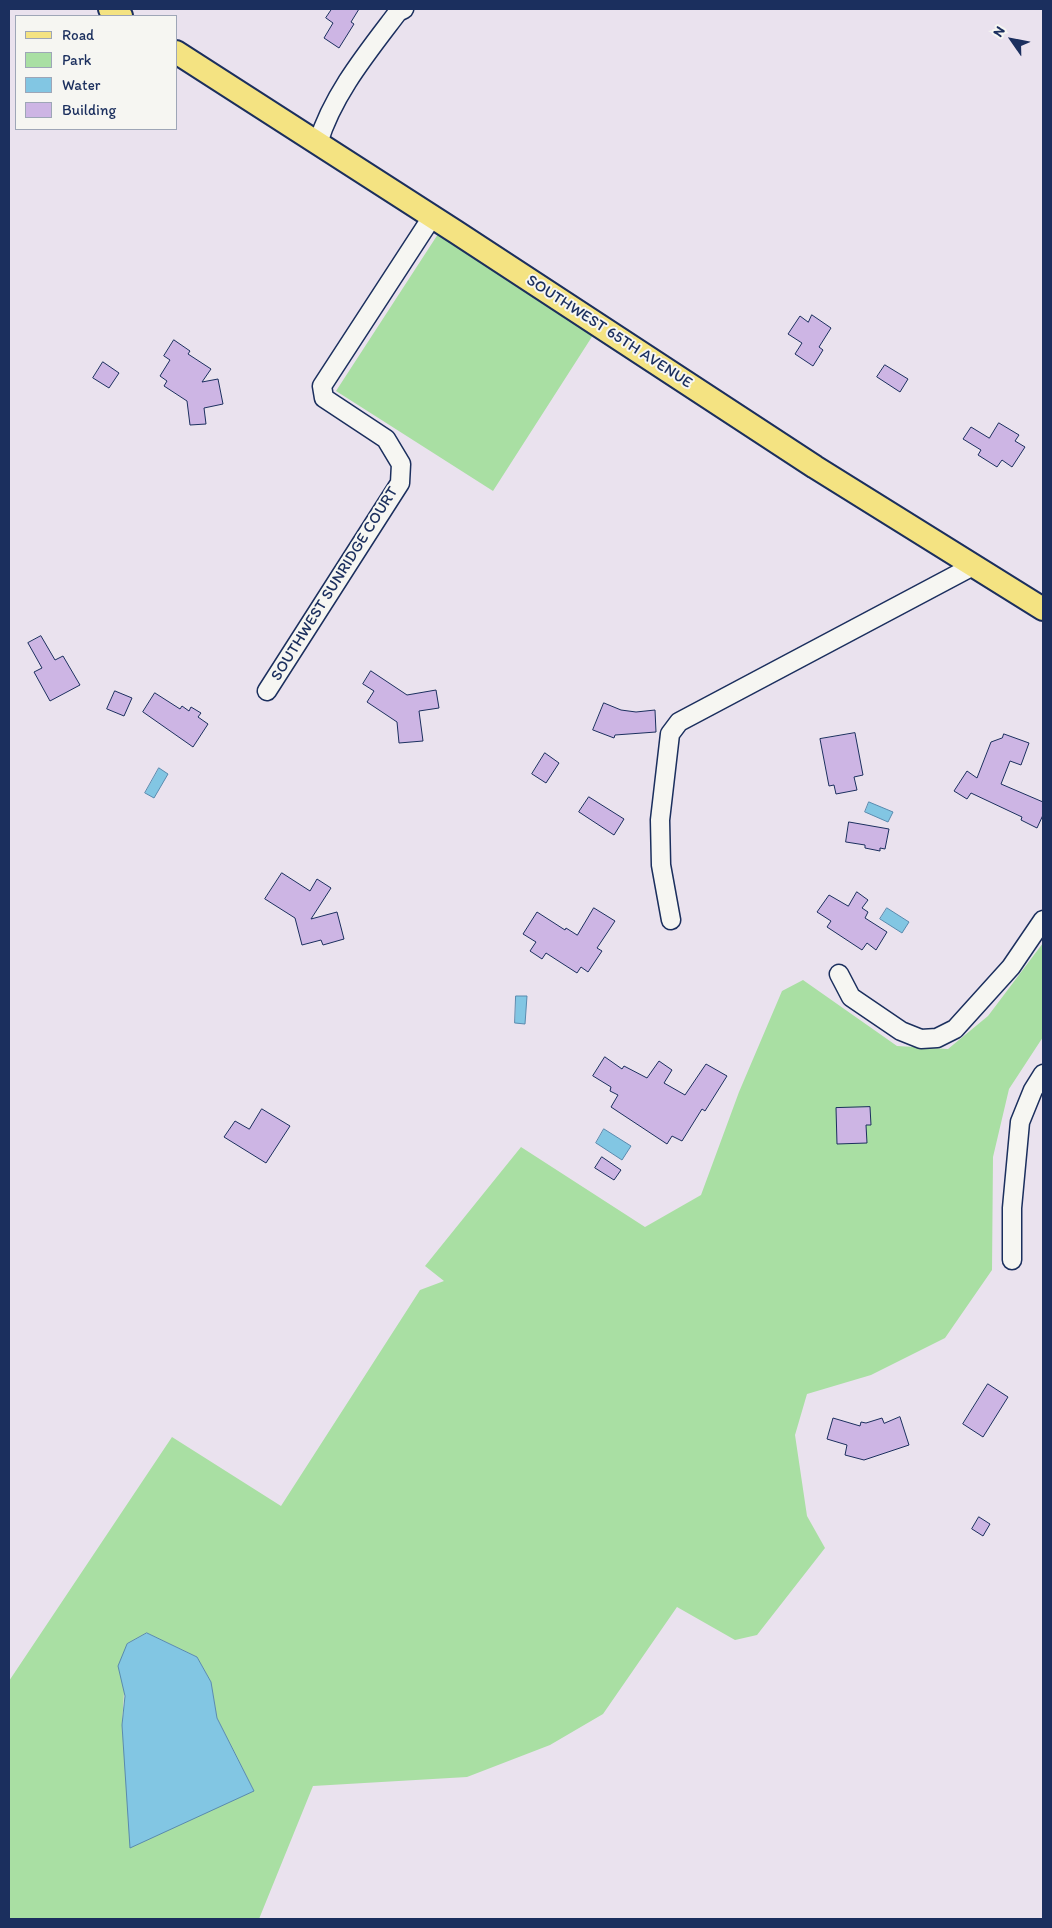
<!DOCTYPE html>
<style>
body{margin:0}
#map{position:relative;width:1052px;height:1928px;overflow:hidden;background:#eae2ee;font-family:Itim,sans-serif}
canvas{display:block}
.frame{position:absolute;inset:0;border:10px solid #1b2f5e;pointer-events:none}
.legend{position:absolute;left:15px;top:15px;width:162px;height:115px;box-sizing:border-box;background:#f6f6f2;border:1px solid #9ea6b7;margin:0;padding:6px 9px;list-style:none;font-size:15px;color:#1b2f5e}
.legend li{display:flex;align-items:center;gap:10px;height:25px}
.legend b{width:25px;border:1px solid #9ea6b7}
.north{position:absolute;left:987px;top:15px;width:50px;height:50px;-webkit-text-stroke:4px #f6f6f2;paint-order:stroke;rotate:303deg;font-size:14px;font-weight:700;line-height:20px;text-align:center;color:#1b2f5e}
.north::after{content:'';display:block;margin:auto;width:18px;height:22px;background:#1b2f5e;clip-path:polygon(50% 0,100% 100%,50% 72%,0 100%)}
</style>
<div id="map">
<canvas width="1052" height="1928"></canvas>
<div class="frame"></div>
<ul class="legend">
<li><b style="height:6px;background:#f4e382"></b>Road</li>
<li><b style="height:14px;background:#a9dfa3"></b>Park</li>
<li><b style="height:14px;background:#82c6e3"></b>Water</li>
<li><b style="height:14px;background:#cdb5e4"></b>Building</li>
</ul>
<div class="north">N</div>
</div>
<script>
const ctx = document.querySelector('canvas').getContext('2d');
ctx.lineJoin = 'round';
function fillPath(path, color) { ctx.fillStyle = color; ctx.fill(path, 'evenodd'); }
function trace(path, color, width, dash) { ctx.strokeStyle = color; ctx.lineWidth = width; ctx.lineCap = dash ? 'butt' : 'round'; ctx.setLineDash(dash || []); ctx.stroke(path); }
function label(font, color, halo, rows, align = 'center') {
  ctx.font = font + ' Itim,sans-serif'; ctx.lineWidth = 4; ctx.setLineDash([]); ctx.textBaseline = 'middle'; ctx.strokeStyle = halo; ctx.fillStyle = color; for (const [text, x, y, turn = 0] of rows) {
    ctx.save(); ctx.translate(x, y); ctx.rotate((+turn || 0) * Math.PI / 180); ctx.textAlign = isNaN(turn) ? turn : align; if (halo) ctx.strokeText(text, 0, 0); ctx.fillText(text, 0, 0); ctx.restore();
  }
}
const green = new Path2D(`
 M440,231L595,332L493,491L336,391Z
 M1043,943V1037L1009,1089L993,1157L992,1270L945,1338L871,1375L807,1394L795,1435L807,1516L825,1548L757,1635L735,1640L677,1607L603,1714L550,1745L467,1777L313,1786L259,1919H9V1681L172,1437L281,1506L420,1290L444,1281L425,1266L521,1147L645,1227L701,1195L739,1092L782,991L803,980L897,1046L948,1049L988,1016ZM147,1633L197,1657L211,1682L217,1718L254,1791L124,1747L122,1725L127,1644Z`);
const water = new Path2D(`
 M159,768L168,774L154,798L145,793Z
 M869,802L893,812L888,822L865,812Z
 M887,908L909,922L902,933L880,919Z
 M516,996H527L525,1024L515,1023Z
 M604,1129L631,1146L622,1160L596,1143Z
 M147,1633L197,1657L211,1682L217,1718L254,1791L130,1848L122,1725L125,1696L118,1666L127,1644Z`);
const building = new Path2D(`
 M332,9H359L351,22L354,24L339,48L324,38L333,23L326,18Z
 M812,315L831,328L819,347L823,350L813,366L795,354L802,343L788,334L800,316L808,322Z
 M174,340L190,351L188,354L211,369L202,382L218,379L223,404L204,408L206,424L190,425L187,401L164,386L167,381L160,376L170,360L164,356Z
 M103,362L119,373L109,388L93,378Z
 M885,365L908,379L900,392L877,377Z
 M999,423L1019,435L1015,441L1025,447L1012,467L1002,460L997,467L978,455L981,450L963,439L971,427L989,438Z
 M41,636L55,660L63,656L80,685L50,701L34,672L42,668L28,643Z
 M371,671L407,695L436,690L439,708L419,711L423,741L399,743L397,722L367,702L374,691L363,684Z
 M115,691L132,698L124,716L107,709Z
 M155,693L180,709L182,706L189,711L191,707L201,713L198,717L208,724L193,747L143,712Z
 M604,703L621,710L636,712L655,710L656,732L615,735L614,738L593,730Z
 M855,733L863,775L854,777L857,790L836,794L834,785L829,786L820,739Z
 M1004,734L1029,743L1021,765L1010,761L1001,784L1043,802V815L1037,828L1021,820L1022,817L971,793L967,799L954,791L967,771L977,778L991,742L1002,738Z
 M545,753L559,763L546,783L532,774Z
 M589,797L624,819L614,835L579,812Z
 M849,822L889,829L885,849L880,848V851L865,848V845L846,842Z
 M282,873L310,891L317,879L331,888L311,919L337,912L344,939L323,945L321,940L302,945L295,918L265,899Z
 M857,892L868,900L862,908L868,912L865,918L887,932L876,950L867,943L862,950L827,927L831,921L817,912L829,895L848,906Z
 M594,908L615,921L597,948L602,951L588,972L581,967L577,973L546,953L542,959L530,951L536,942L523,934L537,912L565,930L566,928L577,935Z
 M605,1057L622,1069L624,1066L647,1078L659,1061L672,1070L664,1083L685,1095L706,1064L727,1076L705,1111L702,1109L682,1141L672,1136L667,1144L611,1107L618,1095L610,1091L611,1087L593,1076Z
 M870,1107L871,1125H866L867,1143L837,1144L836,1108Z
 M262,1109L290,1126L266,1163L224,1137L235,1121L249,1129Z
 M602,1157L621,1170L614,1180L595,1168Z
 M988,1384L1008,1397L983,1437L963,1424Z
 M900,1417L909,1445L864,1460L845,1455L847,1445L827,1439L833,1418L860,1426L861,1422L866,1423L882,1418L884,1423Z
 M979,1517L990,1524L983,1536L972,1529Z`);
const minor = new Path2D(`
 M318,143C333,94 367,53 398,12L404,9
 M267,691L400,483L401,464L386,439L324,398L322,386L432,217
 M671,920L661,865L660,820L670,734L679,722L973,566
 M839,974L851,997L901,1031L921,1039L937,1038L955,1029L1011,967L1043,920
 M1012,1260V1208L1020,1122L1033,1090L1043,1074`);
const major = new Path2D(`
 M110,9L121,16
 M176,52L456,232L815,467L1043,609`);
const streetNames = [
 ["SOUTHWEST 65TH AVENUE",609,332,33],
 ["SOUTHWEST SUNRIDGE COURT",335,584,-58]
];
fillPath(green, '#a9dfa3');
fillPath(water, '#82c6e3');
trace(water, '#598aae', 1);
fillPath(building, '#cdb5e4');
trace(building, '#1b2f5e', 1);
trace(minor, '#1b2f5e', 21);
trace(major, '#1b2f5e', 26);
trace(minor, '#f6f6f2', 18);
trace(major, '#f4e382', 22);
label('16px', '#1b2f5e', '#f6f6f2', streetNames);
</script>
